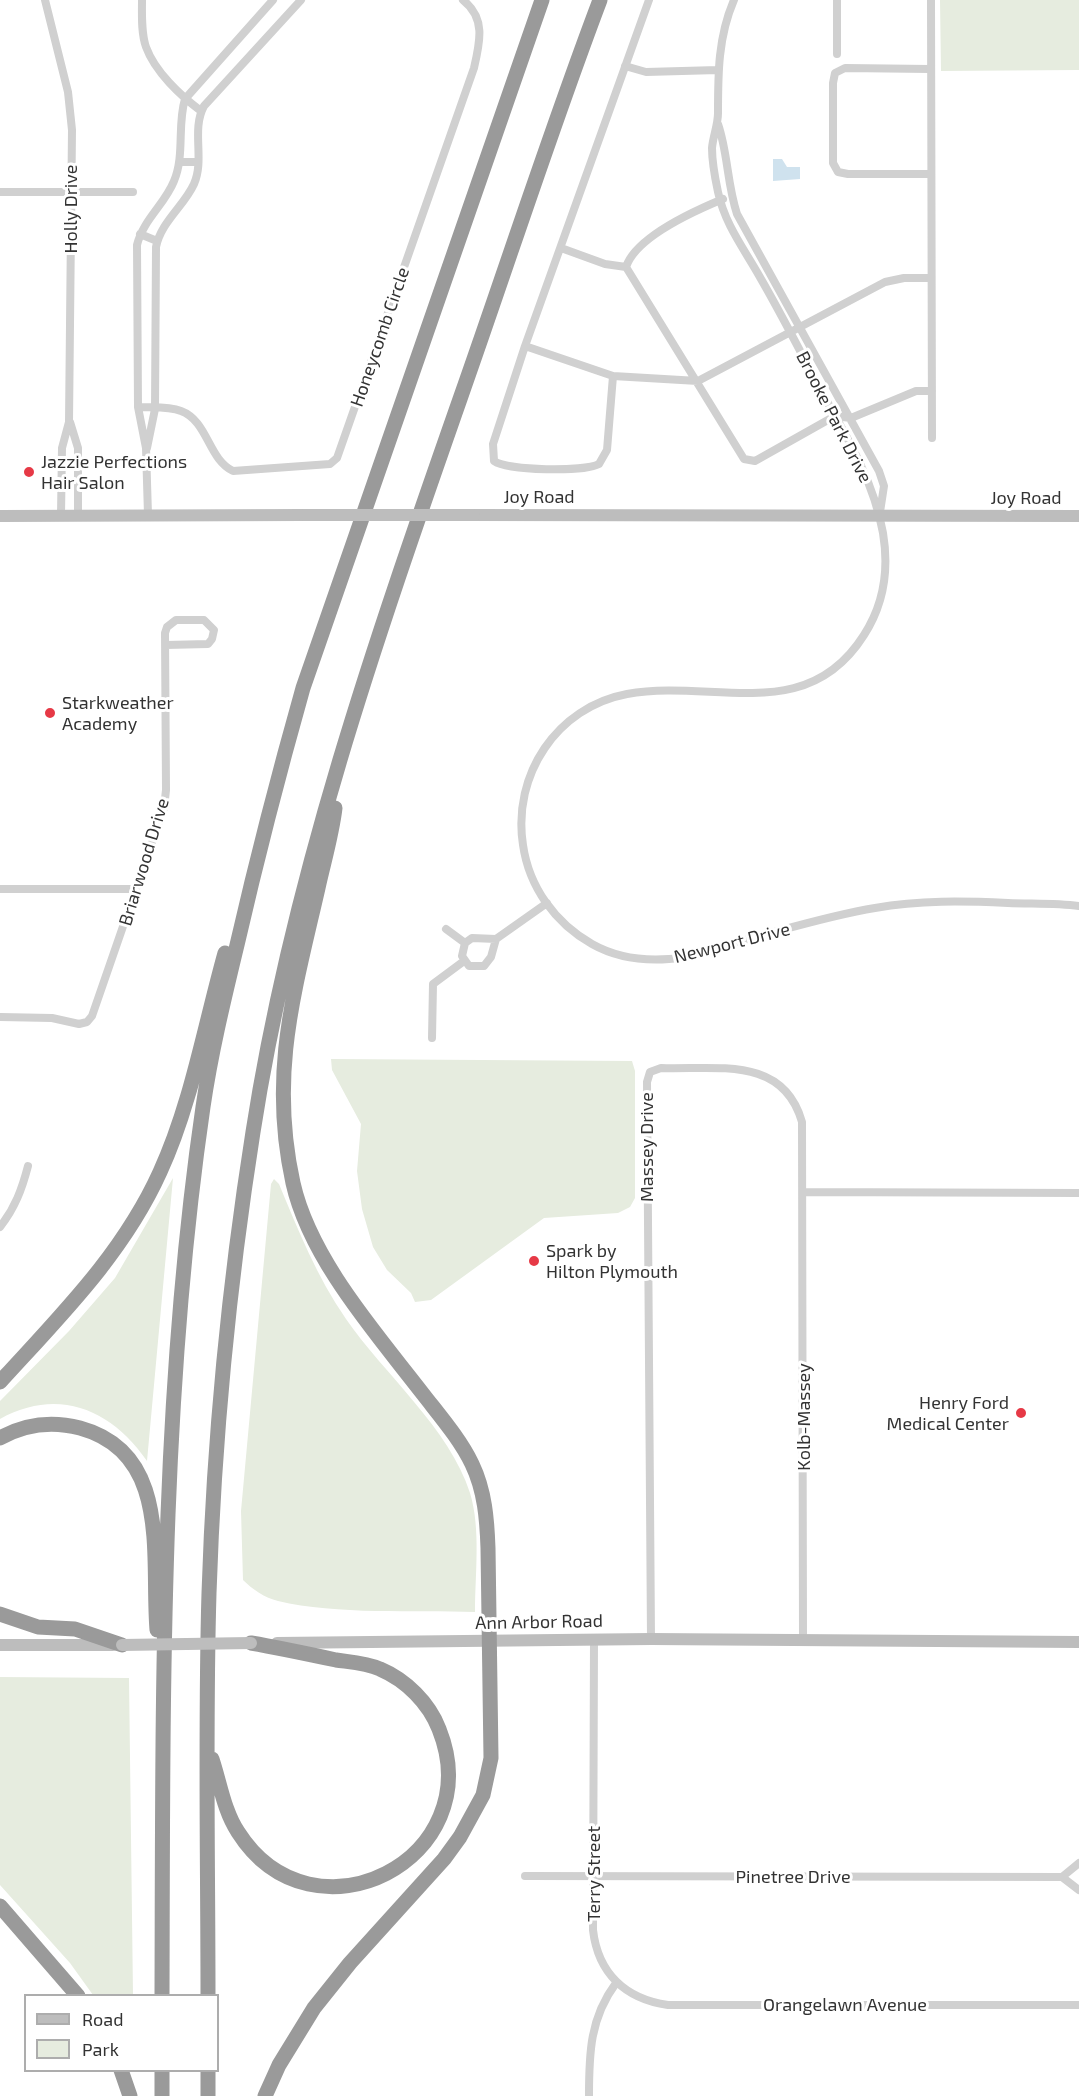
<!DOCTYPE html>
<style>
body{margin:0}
#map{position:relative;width:1079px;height:2096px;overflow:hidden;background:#fff;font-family:"Exo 2",sans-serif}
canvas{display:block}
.legend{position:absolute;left:24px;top:1994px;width:195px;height:78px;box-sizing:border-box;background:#fff;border:2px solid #adadad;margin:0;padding:8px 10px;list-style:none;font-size:18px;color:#333}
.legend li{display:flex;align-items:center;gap:12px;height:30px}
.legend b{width:30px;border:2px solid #adadad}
</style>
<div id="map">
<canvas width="1079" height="2096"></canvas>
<ul class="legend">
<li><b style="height:8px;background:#bdbdbd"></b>Road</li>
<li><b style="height:16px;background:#e6ecdf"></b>Park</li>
</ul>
</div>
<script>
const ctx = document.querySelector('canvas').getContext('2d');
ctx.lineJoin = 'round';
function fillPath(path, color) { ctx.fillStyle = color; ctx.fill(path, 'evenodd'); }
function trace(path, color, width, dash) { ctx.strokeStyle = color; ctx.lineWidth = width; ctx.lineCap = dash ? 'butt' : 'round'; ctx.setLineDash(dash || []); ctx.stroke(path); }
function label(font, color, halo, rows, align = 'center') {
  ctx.font = font + ' "Exo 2",sans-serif'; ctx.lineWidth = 6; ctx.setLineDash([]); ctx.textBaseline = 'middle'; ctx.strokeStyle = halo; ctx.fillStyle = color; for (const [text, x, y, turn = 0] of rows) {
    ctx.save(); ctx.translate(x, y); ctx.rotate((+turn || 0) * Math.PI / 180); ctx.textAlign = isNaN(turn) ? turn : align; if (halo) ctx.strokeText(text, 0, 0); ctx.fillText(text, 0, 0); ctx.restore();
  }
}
const green = new Path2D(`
 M940,0H1079V70L941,71Z
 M331,1059L632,1061L635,1071V1198L630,1207L618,1213L544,1218L431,1300L415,1302L411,1293L387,1270L373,1247L362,1209L357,1171L361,1124L332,1070Z
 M173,1178L147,1461C111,1409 58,1387 0,1419V1401L69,1331L115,1278Z
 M274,1179L279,1184C298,1230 317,1277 346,1319C384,1374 450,1429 470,1493C481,1529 475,1574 475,1612C414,1610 337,1615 278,1601C265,1598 252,1589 243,1580L241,1511L271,1184Z
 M0,1677L129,1678L133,1995H93L70,1963L0,1885Z`);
const water = new Path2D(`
 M773,159H782L787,167H800V179L773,181Z`);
const street = new Path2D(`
 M45,0L68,92L72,130L69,422L62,448L61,515
 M142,0C142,15 141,33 146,47C155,72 181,96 201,111
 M734,0C718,37 718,74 718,113C718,125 713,136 712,148C712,162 715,178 718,192C725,225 745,250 761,279C783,317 803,357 824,396C849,440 874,483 883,533C889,569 884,604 864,635C806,727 712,678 627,694C557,707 512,775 523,845C529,887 555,923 592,944C615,957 642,961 669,959C689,958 709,950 729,944C777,932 826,916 875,908C920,900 963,901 1008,903C1032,904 1056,903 1079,906
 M931,0L932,438
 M837,54V0
 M625,66L646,72L718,70
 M930,69L845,68L835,73L833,83V163L838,172L848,174H931
 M718,124C728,153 727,184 737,214L879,471L884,486L880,512
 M180,162H197
 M0,192H133
 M140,234L157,241
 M561,248L605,264L626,267L744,459L755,461L835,416L851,418L916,391H932
 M626,267C636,237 694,211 723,199
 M525,346L613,376L698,381L885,282L904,278H931
 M613,376L607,450L599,464C584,472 508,471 494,461L493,444L525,346L649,0
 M138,407C151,408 168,406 181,411C208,421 208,459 233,471L330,464L337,458L474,68C480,42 486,18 463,0
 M70,422L78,448V515
 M147,448L155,409L156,247C161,222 184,206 194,184C205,159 191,130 204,106L301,0
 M148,515L146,448L138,407L137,245C143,220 165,204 174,181C185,155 177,125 185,99L273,0
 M0,889H136
 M446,929L465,943
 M472,938L496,939L491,957L484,966H469L462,956L465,943Z
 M496,939L547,903
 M0,1017L52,1018L79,1024L87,1022L92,1016L164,808L166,790L165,633L167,627L176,620H204L214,630L212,639L208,644L166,645
 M432,1038L433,984L464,961
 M803,1192L1079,1193
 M0,1227C15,1208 22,1189 28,1166
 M594,1639L593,1930C598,1973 625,1999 668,2005H1079
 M651,1639L647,1082L650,1072L661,1068C716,1070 783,1055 802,1122L803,1641
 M525,1876L1062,1877L1079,1890
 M1062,1877L1079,1863
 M589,2096C589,2053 590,2018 616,1983`);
const secondary = new Path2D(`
 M474,515L1079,516
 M0,516L303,515
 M277,1643L651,1639L1079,1642
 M0,1645H113`);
const highway = new Path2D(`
 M0,1382C60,1316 123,1254 160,1172C191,1105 205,1024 225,953
 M0,1438C25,1424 53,1421 80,1428C172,1453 151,1558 157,1630
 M0,1614L38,1627L75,1629L122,1645
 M212,1759C220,1783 224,1811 238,1832C313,1950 491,1859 439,1729C429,1703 406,1680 380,1669C367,1663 350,1662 336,1660C308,1654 280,1648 251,1643
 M0,1906L78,1996
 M162,1996C163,1699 160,1401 203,1107C211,1052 224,999 237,945C257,858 279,773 303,688L542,0
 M208,1996C208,1862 205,1727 209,1593C214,1439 229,1284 253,1132C292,880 376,639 460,399C507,266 550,132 600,0
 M121,2070L130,2096
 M208,2070V2096
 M162,2096V2070
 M265,2096L279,2065L314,2008L350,1963L444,1859L460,1837L483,1795L491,1758L488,1548C487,1520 485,1491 472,1464C460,1439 440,1416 423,1394C376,1333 310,1259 293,1183C269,1074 294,993 318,888C324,861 332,834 335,808`);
const secondaryBridge = new Path2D(`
 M303,515H474
 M122,1645L251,1643`);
const markers = [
 [29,472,6,"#e63946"],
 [50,713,6,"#e63946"],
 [534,1261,6,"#e63946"],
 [1021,1413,6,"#e63946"]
];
const streetNames = [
 ["Holly Drive",71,209,-90],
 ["Honeycomb Circle",380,337,-71],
 ["Brooke Park Drive",834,417,63],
 ["Joy Road",539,497],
 ["Joy Road",1026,498],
 ["Briarwood Drive",144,862,-73],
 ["Newport Drive",732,943,-14],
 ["Massey Drive",647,1147,-90],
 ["Kolb-Massey",804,1417,-90],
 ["Ann Arbor Road",539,1622,-1],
 ["Terry Street",594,1874,-90],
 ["Pinetree Drive",793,1877],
 ["Orangelawn Avenue",845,2005]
];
const poiNames = [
 ["Jazzie Perfections",41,462],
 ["Hair Salon",41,483],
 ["Starkweather",62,703],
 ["Academy",62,724],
 ["Spark by",546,1251],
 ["Hilton Plymouth",546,1272],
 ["Henry Ford",1009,1403,"right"],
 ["Medical Center",1009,1424,"right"]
];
fillPath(green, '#e6ecdf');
fillPath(water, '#cfe2ee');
trace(street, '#d0d0d0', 8);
trace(secondary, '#bdbdbd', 12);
trace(highway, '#9a9a9a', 15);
trace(secondaryBridge, '#bdbdbd', 12);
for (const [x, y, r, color] of markers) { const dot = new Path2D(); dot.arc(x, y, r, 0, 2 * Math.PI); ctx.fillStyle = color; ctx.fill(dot); trace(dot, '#fff', 2); }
label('18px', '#333', '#fff', streetNames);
label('18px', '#333', '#fff', poiNames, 'left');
</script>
